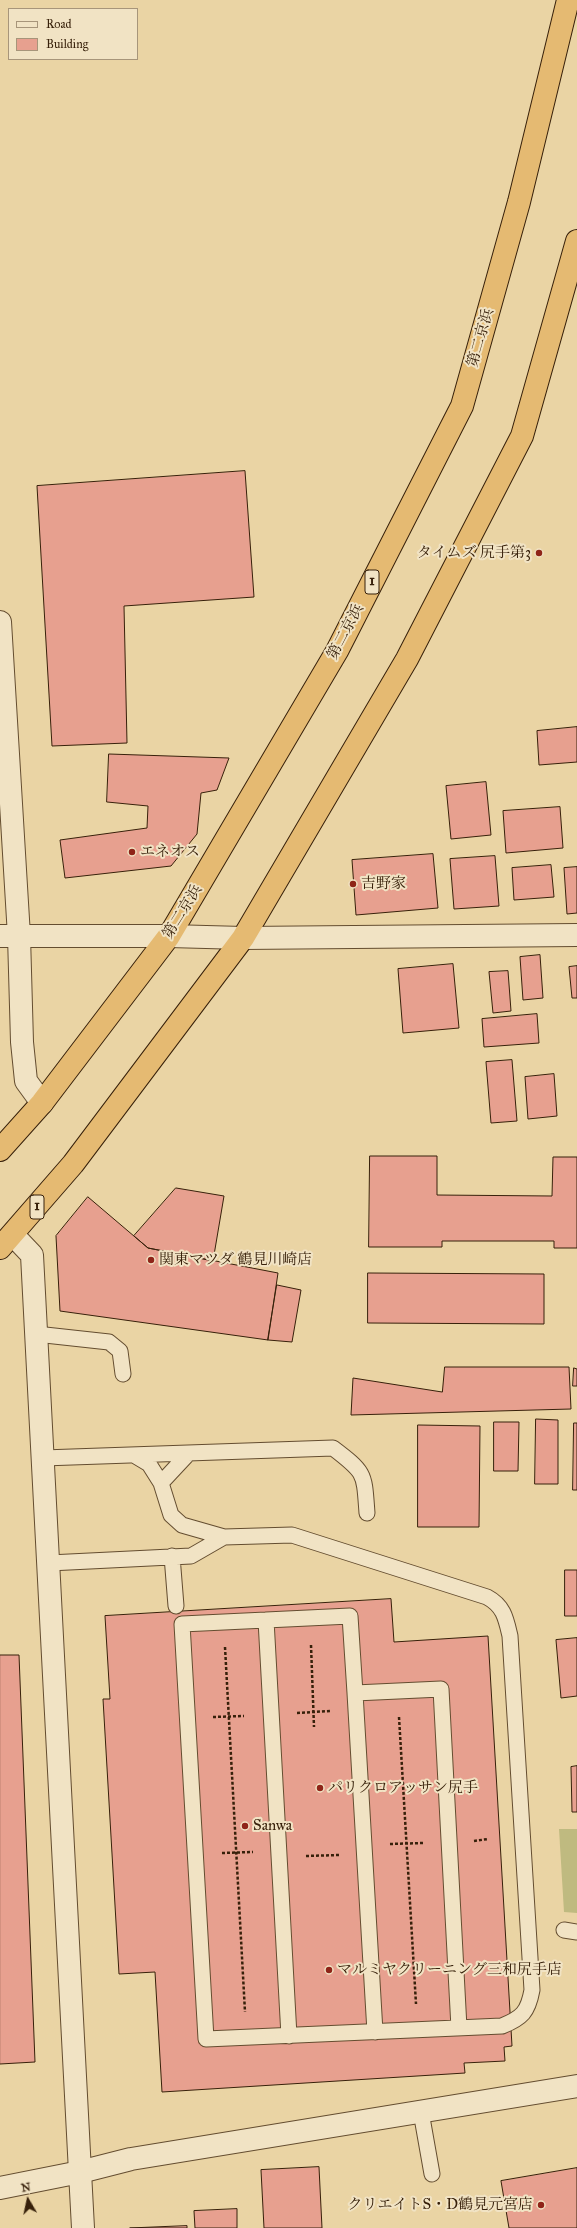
<!DOCTYPE html>
<meta charset="utf-8">
<style>
body{margin:0}
#map{position:relative;width:577px;height:2228px;overflow:hidden;background:#ead4a4;font-family:"IM FELL Great Primer",serif}
canvas{display:block}
.legend{position:absolute;left:8px;top:8px;width:130px;height:52px;box-sizing:border-box;background:#f1e3c4;border:1px solid #a7957a;margin:0;padding:5px 7px;list-style:none;font-size:12px;color:#37200a}
.legend li{display:flex;align-items:center;gap:8px;height:20px}
.legend b{width:20px;border:1px solid #a7957a}
.north{position:absolute;left:8px;top:2180px;width:40px;height:40px;-webkit-text-stroke:3px #f1e3c4;paint-order:stroke;rotate:351deg;font-size:11px;font-weight:700;line-height:16px;text-align:center;color:#37200a}
.north::after{content:'';display:block;margin:auto;width:14px;height:18px;background:#37200a;clip-path:polygon(50% 0,100% 100%,50% 72%,0 100%)}
</style>
<div id="map">
<canvas width="577" height="2228"></canvas>
<ul class="legend">
<li><b style="height:5px;background:#f1e3c4"></b>Road</li>
<li><b style="height:11px;background:#e7a08f"></b>Building</li>
</ul>
<div class="north">N</div>
</div>
<script>
const ctx = document.querySelector('canvas').getContext('2d');
ctx.lineJoin = 'round';
function fillPath(path, color) { ctx.fillStyle = color; ctx.fill(path, 'evenodd'); }
function trace(path, color, width, dash) { ctx.strokeStyle = color; ctx.lineWidth = width; ctx.lineCap = dash ? 'butt' : 'round'; ctx.setLineDash(dash || []); ctx.stroke(path); }
function label(font, color, halo, rows, align = 'center') {
  ctx.font = font + ' "IM FELL Great Primer","Noto Serif JP",serif'; ctx.lineWidth = 4; ctx.setLineDash([]); ctx.textBaseline = 'middle'; ctx.strokeStyle = halo; ctx.fillStyle = color; for (const [text, x, y, turn = 0] of rows) {
    ctx.save(); ctx.translate(x, y); ctx.rotate((+turn || 0) * Math.PI / 180); ctx.textAlign = isNaN(turn) ? turn : align; if (halo) ctx.strokeText(text, 0, 0); ctx.fillText(text, 0, 0); ctx.restore();
  }
}
const green = new Path2D(`
 M559,1829H577V1913L564,1912Z`);
const building = new Path2D(`
 M245,471L254,597L124,606L127,743L52,746L37,486Z
 M577,727V762L539,765L537,731Z
 M109,754L229,758L217,790L201,793L197,834L171,866L65,878L60,840L147,828L148,806L107,802Z
 M486,782L491,835L451,839L446,786Z
 M560,807L563,848L506,853L503,811Z
 M433,854L438,908L356,915L352,860Z
 M495,856L499,906L454,909L450,859Z
 M551,865L554,897L514,900L512,868Z
 M577,867V913L567,914L564,868Z
 M540,955L543,998L523,1000L520,957Z
 M453,964L459,1028L403,1033L398,969Z
 M577,966V998H572L569,967Z
 M508,971L511,1011L493,1013L489,972Z
 M537,1014L539,1043L484,1047L482,1019Z
 M512,1060L517,1121L491,1123L486,1062Z
 M554,1074L557,1116L528,1119L525,1077Z
 M370,1156H437V1195L552,1196L553,1157H577V1248H554V1241H442V1247H369Z
 M176,1188L224,1196L213,1261L148,1248L134,1236Z
 M88,1197L148,1248L278,1273L268,1340L60,1311L56,1236Z
 M368,1273L544,1274V1324L368,1323Z
 M277,1285L301,1290L292,1342L268,1340Z
 M445,1367H569L571,1409L351,1415L353,1378L442,1392Z
 M574,1368L577,1369V1386H573Z
 M536,1419L558,1420V1484H535Z
 M494,1422H519L518,1471H494Z
 M574,1423H577V1490H573Z
 M418,1425L480,1426L479,1527H418Z
 M565,1570H577V1616H565Z
 M391,1599L394,1642L488,1636L512,2046L504,2047L505,2061L464,2063L465,2073L162,2092L155,1972L119,1974L103,1699H110L105,1616Z
 M577,1638V1696L561,1698L556,1640Z
 M0,1655H19L35,2062L0,2064Z
 M577,1766V1812H572L571,1767Z
 M319,2167L322,2228H264L261,2170Z
 M577,2168V2228H509L501,2181Z
 M237,2209V2228H195L194,2211Z
 M187,2226V2228H130Z`);
const path = new Path2D(`
 M311,1645L314,1727
 M225,1647L245,2012
 M297,1713L330,1711
 M213,1717L244,1716
 M399,1717L416,2004
 M474,1841L488,1839
 M390,1844L423,1843
 M222,1853L253,1852
 M306,1856L339,1855`);
const service = new Path2D(`
 M36,1334L109,1342L120,1351L123,1374
 M134,1455L149,1464L161,1483L171,1515L182,1525L224,1537L292,1535L487,1597C504,1606 506,1619 510,1636L532,1990C528,2012 522,2018 502,2026L206,2039L182,1624L350,1616L355,1693L441,1689L459,2028
 M43,1458L333,1448C366,1473 364,1473 367,1513
 M161,1483L189,1453
 M172,1556L176,1606
 M49,1563L191,1556L224,1537
 M266,1620L289,2036
 M355,1693L375,2032
 M564,1930L577,1932
 M421,2112L432,2174`);
const minor = new Path2D(`
 M0,622L19,936L22,1042L26,1081L42,1103
 M0,936H169
 M13,1235L32,1255L80,2172L131,2159L577,2086`);
const tertiary = new Path2D(`
 M169,936L243,938L577,935
 M0,2188L80,2172L83,2228`);
const trunk = new Path2D(`
 M0,1150L42,1103L169,936L337,651L462,406L519,202L568,0
 M0,1248L73,1164L243,938L407,659L522,436L577,241`);
const markers = [
 [539,553,4,"#8f2418"],
 [132,852,4,"#8f2418"],
 [353,884,4,"#8f2418"],
 [151,1260,4,"#8f2418"],
 [320,1788,4,"#8f2418"],
 [245,1826,4,"#8f2418"],
 [329,1970,4,"#8f2418"],
 [541,2205,4,"#8f2418"]
];
const shields = [
 [372,582,14],
 [37,1207,14]
];
const shieldNames = [
 ["1",372,582],
 ["1",37,1207]
];
const streetNames = [
 ["第二京浜",481,338,-74],
 ["第二京浜",346,632,-62],
 ["第二京浜",183,912,-58]
];
const poiNames = [
 ["タイムズ 尻手第3",531,553,"right"],
 ["エネオス",140,852],
 ["吉野家",361,884],
 ["関東マツダ 鶴見川崎店",159,1260],
 ["パリクロアッサン尻手",328,1788],
 ["Sanwa",253,1826],
 ["マルミヤクリーニング三和尻手店",337,1970],
 ["クリエイトS・D鶴見元宮店",533,2205,"right"]
];
fillPath(green, '#bfba80');
fillPath(building, '#e7a08f');
trace(building, '#37200a', 1);
trace(service, '#644d30', 17);
trace(minor, '#644d30', 24);
trace(tertiary, '#644d30', 24);
trace(trunk, '#37200a', 24);
trace(path, '#37200a', 2.5, [3, 2]);
trace(service, '#f1e3c4', 15);
trace(minor, '#f1e3c4', 22);
trace(tertiary, '#f1e3c4', 22);
trace(trunk, '#e5ba72', 22);
for (const [x, y, r, color] of markers) { const dot = new Path2D(); dot.arc(x, y, r, 0, 2 * Math.PI); ctx.fillStyle = color; ctx.fill(dot); trace(dot, '#f1e3c4', 1.5); }
for (const [x, y, w] of shields) { const box = new Path2D(); box.roundRect(x - w / 2, y - 12, w, 24, 3); ctx.fillStyle = '#f1e3c4'; ctx.fill(box); trace(box, '#37200a', 1); }
label('bold 14px', '#37200a', null, shieldNames);
label('15px', '#37200a', '#f1e3c4', streetNames);
label('15px', '#37200a', '#f1e3c4', poiNames, 'left');
</script>
